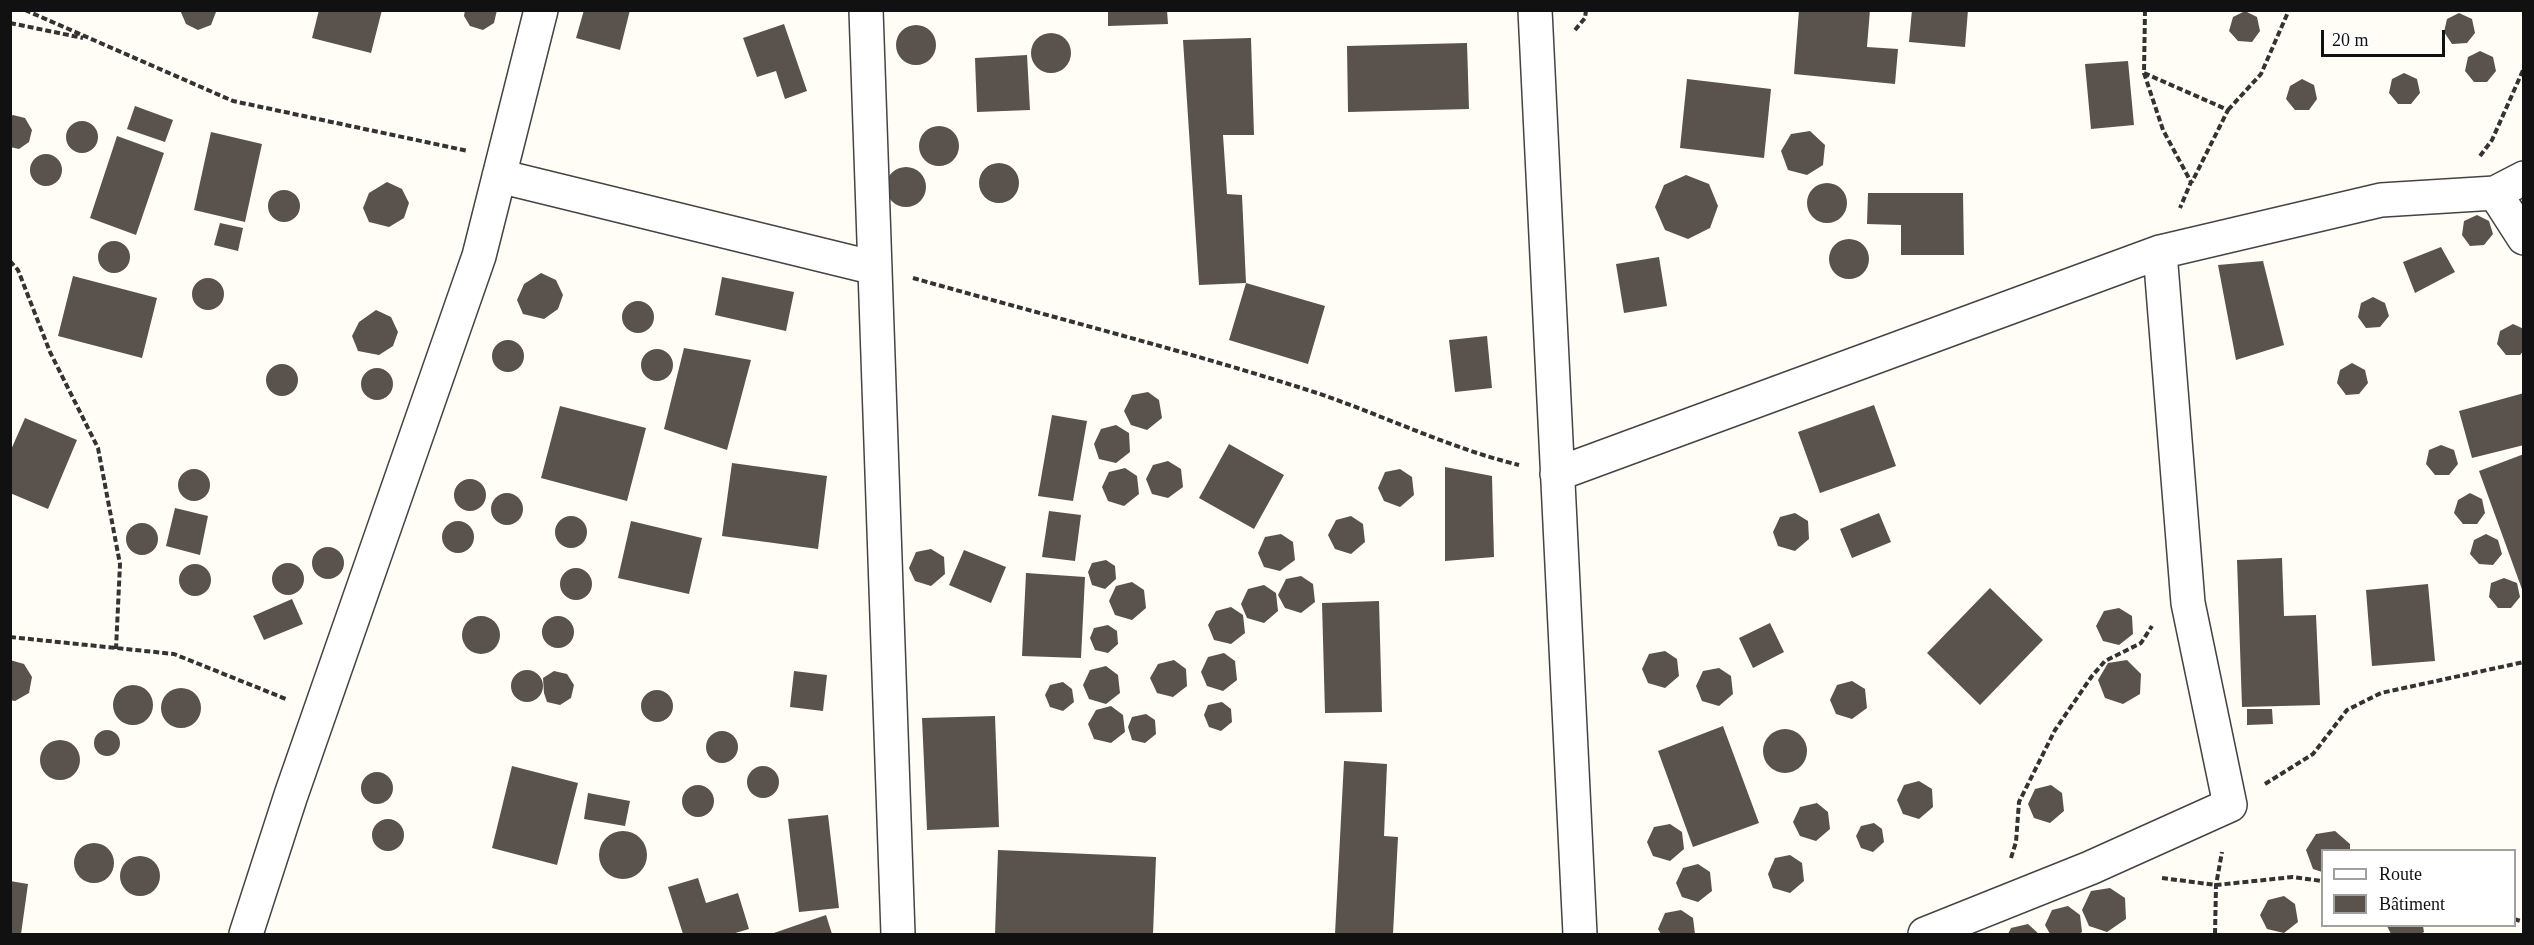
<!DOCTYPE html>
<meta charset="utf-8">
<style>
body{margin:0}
#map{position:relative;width:2534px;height:945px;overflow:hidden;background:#fffdf5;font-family:Georgia,serif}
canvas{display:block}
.frame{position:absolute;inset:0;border:12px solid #111;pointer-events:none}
.legend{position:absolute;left:2321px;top:849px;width:195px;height:78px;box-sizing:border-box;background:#fff;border:2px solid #a0a0a0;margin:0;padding:8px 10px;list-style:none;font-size:18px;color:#111}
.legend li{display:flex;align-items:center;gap:12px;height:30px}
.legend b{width:30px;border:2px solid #a0a0a0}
.scale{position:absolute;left:2321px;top:30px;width:124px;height:27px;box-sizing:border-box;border:3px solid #111;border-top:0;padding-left:8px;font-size:18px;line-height:21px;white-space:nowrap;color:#111;-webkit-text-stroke:4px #fff;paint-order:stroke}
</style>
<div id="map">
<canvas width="2534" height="945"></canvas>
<div class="frame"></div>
<ul class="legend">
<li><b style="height:8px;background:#fff"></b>Route</li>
<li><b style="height:16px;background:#5a524d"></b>Bâtiment</li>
</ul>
<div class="scale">20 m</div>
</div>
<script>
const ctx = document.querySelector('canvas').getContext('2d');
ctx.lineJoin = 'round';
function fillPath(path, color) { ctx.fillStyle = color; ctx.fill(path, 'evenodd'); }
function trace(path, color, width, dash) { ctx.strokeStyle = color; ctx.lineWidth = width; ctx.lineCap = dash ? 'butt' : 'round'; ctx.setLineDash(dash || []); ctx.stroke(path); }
const building = new Path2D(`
 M180,10H216V12L211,25L198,30L186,24Z
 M319,10H382L371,53L312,38Z
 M465,10H497L494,23L483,30L470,26L464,16Z
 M584,10H630L620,50L576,38Z
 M1108,10H1167L1168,24L1108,26Z
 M1799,10H1870L1867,47L1898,49L1895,84L1794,74Z
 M1912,10H1968L1965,47L1909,42Z
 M2245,11L2257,17L2260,31L2252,42L2238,41L2229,31L2233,17Z
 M2459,13L2472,19L2475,33L2467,43L2452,44L2444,32L2447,19Z
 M784,24L807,91L785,99L776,71L757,77L743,38Z
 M896 45a20 20 0 1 1 40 0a20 20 0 1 1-40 0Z
 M1031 53a20 20 0 1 1 40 0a20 20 0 1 1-40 0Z
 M1251,38L1254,135H1223L1227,194L1242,195L1246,283L1199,285L1183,40Z
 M1467,43L1469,109L1348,112L1347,46Z
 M2480,51L2493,57L2496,71L2487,82H2474L2465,71L2468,57Z
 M1027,55L1030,110L977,112L975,58Z
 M2128,61L2134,125L2091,129L2085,64Z
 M2404,73L2417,79L2420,93L2411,104H2398L2389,93L2392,79Z
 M1687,79L1771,89L1764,158L1680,148Z
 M2302,79L2314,85L2317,99L2309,110H2295L2286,99L2290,86Z
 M135,106L173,120L165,142L127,129Z
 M13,115L25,118L32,130L29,142L19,149L10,147V117Z
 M66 137a16 16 0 1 1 32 0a16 16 0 1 1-32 0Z
 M919 146a20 20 0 1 1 40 0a20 20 0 1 1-40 0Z
 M1810,131L1825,145L1823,165L1807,175L1788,170L1781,151L1791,134Z
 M211,132L262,144L245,222L194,210Z
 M117,136L164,153L136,235L90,218Z
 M30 170a16 16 0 1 1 32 0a16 16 0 1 1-32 0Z
 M979 183a20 20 0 1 1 40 0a20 20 0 1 1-40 0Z
 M886 187a20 20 0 1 1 40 0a20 20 0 1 1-40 0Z
 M1686,175L1709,184L1718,206L1710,228L1688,239L1665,230L1655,207L1664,185Z
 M387,182L402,189L409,203L404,218L389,227L369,222L363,208L369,193Z
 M1807 203a20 20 0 1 1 40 0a20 20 0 1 1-40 0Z
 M268 206a16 16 0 1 1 32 0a16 16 0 1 1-32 0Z
 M1868,193H1963L1964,255H1901V225L1867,224Z
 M2477,215L2489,221L2493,234L2484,245L2470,246L2462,235L2464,221Z
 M220,223L243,228L238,251L214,245Z
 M1829 259a20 20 0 1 1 40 0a20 20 0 1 1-40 0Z
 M98 257a16 16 0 1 1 32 0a16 16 0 1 1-32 0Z
 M2441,247L2455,272L2415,293L2403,262Z
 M1659,257L1667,306L1624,313L1616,264Z
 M2263,261L2284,345L2236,360L2218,265Z
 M541,273L556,280L563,295L558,309L544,319L523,314L517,300L524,284Z
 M73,276L157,298L142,358L58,336Z
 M722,277L794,292L786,331L715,315Z
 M192 294a16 16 0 1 1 32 0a16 16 0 1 1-32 0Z
 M1246,283L1325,306L1308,364L1229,340Z
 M2373,297L2385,303L2389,316L2380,327L2366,328L2358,317L2361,303Z
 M622 317a16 16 0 1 1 32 0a16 16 0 1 1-32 0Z
 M376,310L391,317L398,332L393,346L379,355L358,351L352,336L359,322Z
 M2513,324L2524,329V350L2520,355H2506L2497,344L2500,331Z
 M1487,336L1492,388L1455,392L1449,340Z
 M492 356a16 16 0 1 1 32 0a16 16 0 1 1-32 0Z
 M684,348L751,360L727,450L664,429Z
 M641 365a16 16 0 1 1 32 0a16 16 0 1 1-32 0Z
 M2352,363L2365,370L2368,383L2359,394L2346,395L2337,383L2340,370Z
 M266 380a16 16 0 1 1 32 0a16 16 0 1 1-32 0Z
 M361 384a16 16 0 1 1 32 0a16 16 0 1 1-32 0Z
 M1148,392L1159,400L1162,418L1147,430L1131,425L1124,411L1132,395Z
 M2524,393V445L2472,458L2459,411Z
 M1874,405L1896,466L1820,493L1798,432Z
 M560,406L646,428L627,501L541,478Z
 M1052,415L1087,421L1073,501L1038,496Z
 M25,418L77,440L48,509L10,493V452Z
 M1116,425L1129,433L1130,452L1116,463L1099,459L1094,444L1101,429Z
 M1229,444L1284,475L1254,529L1199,498Z
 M2441,445L2454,450L2458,464L2449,475H2435L2426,464L2429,450Z
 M2524,454V592H2523L2479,471Z
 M1168,461L1181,469L1183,487L1168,498L1152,494L1146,479L1153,465Z
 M732,463L827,476L818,549L722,536Z
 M1445,467L1492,476L1494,557L1445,561Z
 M1125,468L1137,476L1139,494L1124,506L1108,501L1102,487L1109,472Z
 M178 485a16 16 0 1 1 32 0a16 16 0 1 1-32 0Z
 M1400,469L1412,477L1414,495L1400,507L1384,501L1378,488L1385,472Z
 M454 495a16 16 0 1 1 32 0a16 16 0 1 1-32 0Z
 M491 509a16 16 0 1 1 32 0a16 16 0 1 1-32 0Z
 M2470,493L2482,499L2485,513L2477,524H2463L2454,513L2458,500Z
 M175,508L208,516L200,555L166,546Z
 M1049,511L1081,515L1075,561L1042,557Z
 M1795,513L1808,521L1809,539L1795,551L1778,546L1773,532L1780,517Z
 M1879,513L1891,542L1852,558L1840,529Z
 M555 532a16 16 0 1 1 32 0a16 16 0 1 1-32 0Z
 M1351,516L1363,524L1365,542L1351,554L1335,549L1328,535L1336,520Z
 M442 537a16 16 0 1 1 32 0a16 16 0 1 1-32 0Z
 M631,521L702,538L689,594L618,578Z
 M126 539a16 16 0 1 1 32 0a16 16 0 1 1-32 0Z
 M1281,534L1293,542L1295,560L1280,571L1264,567L1258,553L1265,537Z
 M2486,534L2498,540L2502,554L2493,565L2479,564L2470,554L2474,540Z
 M312 563a16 16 0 1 1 32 0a16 16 0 1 1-32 0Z
 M931,549L944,557L945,574L931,586L915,581L909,568L916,552Z
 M964,550L1006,567L991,603L949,585Z
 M2282,558L2284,616L2316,615L2320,705L2242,707L2237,560Z
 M1106,560L1115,566L1116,579L1105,589L1092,585L1088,572L1092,563Z
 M272 579a16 16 0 1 1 32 0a16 16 0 1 1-32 0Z
 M179 580a16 16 0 1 1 32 0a16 16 0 1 1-32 0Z
 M560 584a16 16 0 1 1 32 0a16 16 0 1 1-32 0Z
 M1026,573L1085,577L1081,658L1022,656Z
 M1301,576L1313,584L1315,602L1301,613L1285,608L1278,595L1286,579Z
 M2504,578L2517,583L2520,597L2511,608H2498L2489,597L2491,583Z
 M1132,582L1144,590L1146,608L1132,620L1115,615L1109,601L1116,586Z
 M2428,584L2435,661L2372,666L2366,590Z
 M1264,585L1276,593L1278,611L1264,623L1247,618L1241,604L1248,589Z
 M1990,588L2043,640L1980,705L1927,653Z
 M292,599L303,624L264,640L253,616Z
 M1379,601L1382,712L1325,713L1322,603Z
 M1231,607L1243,615L1245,633L1231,644L1214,640L1208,625L1216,611Z
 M2119,608L2132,616L2133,634L2119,645L2103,641L2096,626L2104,611Z
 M462 635a19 19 0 1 1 38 0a19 19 0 1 1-38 0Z
 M542 632a16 16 0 1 1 32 0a16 16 0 1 1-32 0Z
 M1770,623L1784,652L1753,668L1739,638Z
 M1108,625L1117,631L1118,644L1108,653L1095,650L1090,638L1094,628Z
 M1665,651L1677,659L1679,676L1665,688L1648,683L1642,669L1649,654Z
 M1224,653L1235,661L1237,680L1223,691L1207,686L1201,672L1208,657Z
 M10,660L24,664L32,677L29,693L15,701L10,700Z
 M1174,660L1186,669L1187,686L1173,697L1157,693L1150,678L1158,664Z
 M2127,660L2141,674L2140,694L2123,704L2105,698L2098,680L2108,663Z
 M1106,666L1118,675L1120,693L1106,704L1089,699L1083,685L1090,670Z
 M1719,668L1731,676L1733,694L1719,706L1702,701L1696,686L1703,671Z
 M511 686a16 16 0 1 1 32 0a16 16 0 1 1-32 0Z
 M554,671L567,674L574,685L571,698L560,705L547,702L544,693L543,678Z
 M794,671L827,675L823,711L790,707Z
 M1852,681L1865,689L1867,708L1852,719L1836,714L1830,700L1837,685Z
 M1063,682L1072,689L1074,702L1063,711L1050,707L1045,695L1050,685Z
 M113 705a20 20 0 1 1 40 0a20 20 0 1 1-40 0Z
 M161 708a20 20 0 1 1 40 0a20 20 0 1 1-40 0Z
 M641 706a16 16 0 1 1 32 0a16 16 0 1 1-32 0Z
 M1222,702L1231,709L1232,722L1221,731L1209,727L1204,715L1208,705Z
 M1111,706L1123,715L1125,732L1111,743L1094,739L1088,724L1096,710Z
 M2247,709H2272L2273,724L2247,725Z
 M1146,714L1155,720L1156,734L1145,743L1132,740L1128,727L1132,717Z
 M995,716L999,827L927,830L922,718Z
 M1723,726L1759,823L1693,847L1658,751Z
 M1763 751a22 22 0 1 1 44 0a22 22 0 1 1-44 0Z
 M94 743a13 13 0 1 1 26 0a13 13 0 1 1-26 0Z
 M706 747a16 16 0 1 1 32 0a16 16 0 1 1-32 0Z
 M40 760a20 20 0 1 1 40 0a20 20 0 1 1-40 0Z
 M1344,761L1387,764L1384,836L1398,837L1393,934H1335Z
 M747 782a16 16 0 1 1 32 0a16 16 0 1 1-32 0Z
 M512,766L578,783L557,865L492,848Z
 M361 788a16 16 0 1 1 32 0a16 16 0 1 1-32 0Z
 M1919,781L1932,789L1933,807L1919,819L1903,814L1897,800L1904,785Z
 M682 801a16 16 0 1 1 32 0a16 16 0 1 1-32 0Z
 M2051,785L2062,793L2064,811L2050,823L2034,818L2028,804L2035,789Z
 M588,793L630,801L625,826L584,819Z
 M1817,803L1828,812L1830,829L1816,841L1800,836L1793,822L1800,807Z
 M828,815L839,908L799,912L788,819Z
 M372 835a16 16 0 1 1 32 0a16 16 0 1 1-32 0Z
 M1874,823L1882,829L1884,842L1873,852L1861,848L1856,836L1861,826Z
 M1670,824L1682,832L1684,849L1670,861L1653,856L1647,842L1654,827Z
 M2335,831L2350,844V850H2322V872L2313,869L2306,850L2316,834Z
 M599 855a24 24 0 1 1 48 0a24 24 0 1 1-48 0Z
 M74 863a20 20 0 1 1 40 0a20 20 0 1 1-40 0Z
 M998,850L1156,857L1153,934H995Z
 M1790,855L1802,863L1804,881L1790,893L1773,888L1768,874L1775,858Z
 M120 876a20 20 0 1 1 40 0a20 20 0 1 1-40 0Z
 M1698,864L1710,872L1712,891L1698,902L1682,897L1676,883L1683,868Z
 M698,878L706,903L738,893L749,929L732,934H683L668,887Z
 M10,881L28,884L21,934H10Z
 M2110,888L2125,898L2126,919L2107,932L2089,926L2082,910L2091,891Z
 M2284,896L2295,904L2298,922L2284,933L2267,929L2260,915L2268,900Z
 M2068,906L2080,915L2082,932L2079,934H2050L2045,925L2052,910Z
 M1681,910L1693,918L1695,934H1661L1658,929L1665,913Z
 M826,915L832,934H771Z
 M2028,924L2039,934H2008L2011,928Z
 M2387,926H2423L2424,932L2421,934H2391Z`);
const path = new Path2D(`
 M25,10L233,101L468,151
 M2145,10L2144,73L2163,130L2191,182L2180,208
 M10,23L83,38
 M1575,30L1585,18L1586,10
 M2144,73L2228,110L2192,182
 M2228,110L2261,74L2289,10
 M2480,156L2492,140L2524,68
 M10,261L18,270L50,352L98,448L120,564L116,649
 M913,278C1047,316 1184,350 1317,393C1385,416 1449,448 1519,465
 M10,637L174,654L286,699
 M2265,784L2313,754L2347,710L2381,693L2524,662
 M2011,858L2016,842L2019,802L2055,730L2092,676L2105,661L2141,643L2152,626
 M2162,878L2216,885L2293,877L2322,881
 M2514,919L2524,922
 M2215,934L2216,885L2222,852`);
const minor = new Path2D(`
 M866,10L898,934
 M1535,10L1580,934
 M499,176L875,268
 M2495,193L2524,238
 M1557,474L2160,252L2381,200L2495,193L2524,178
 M246,934L291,795L479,256L541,10
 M1925,934L2090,868L2230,805L2188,603L2160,252`);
fillPath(building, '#5a524d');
trace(minor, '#444', 36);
trace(path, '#333', 4, [6, 3]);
trace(minor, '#fff', 33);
</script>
